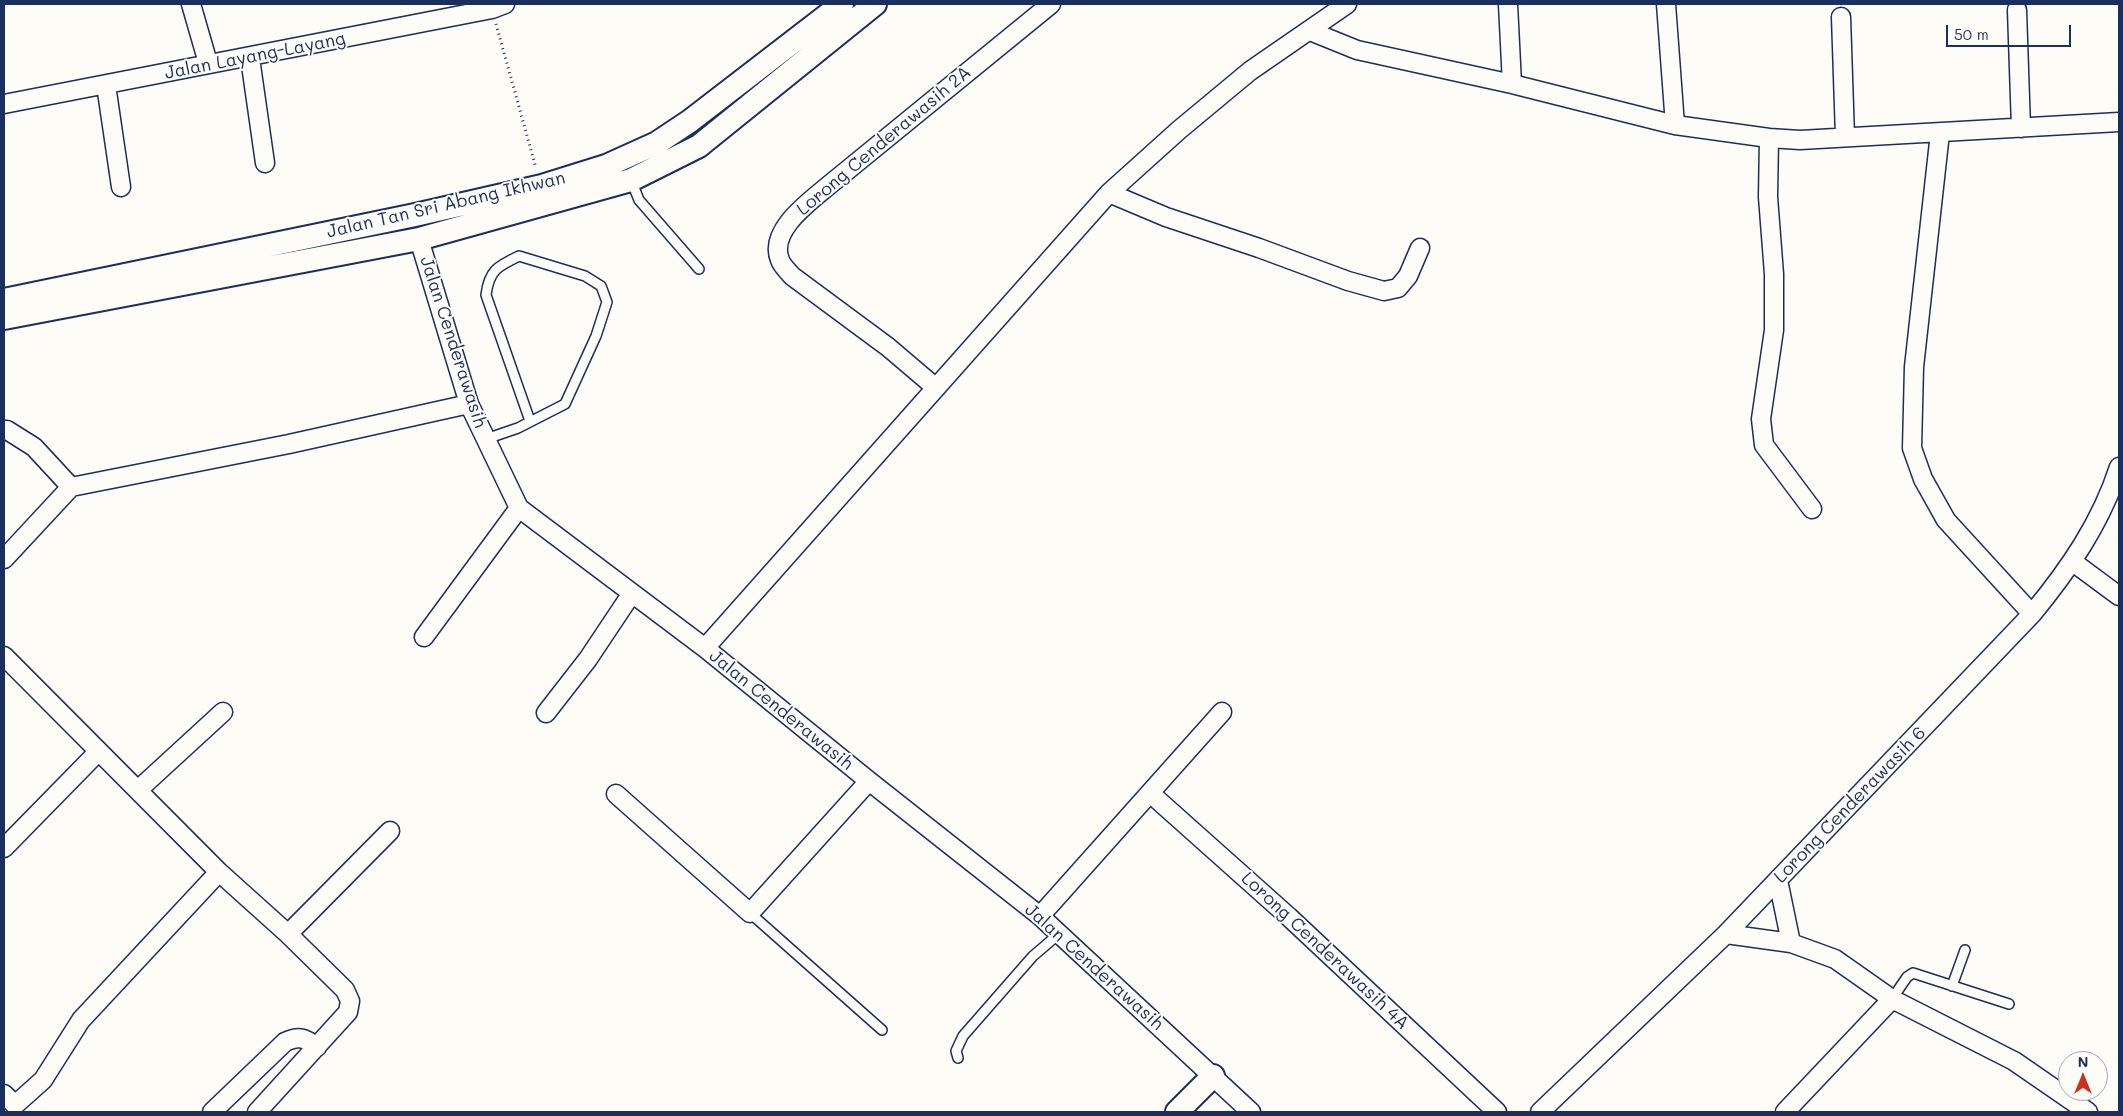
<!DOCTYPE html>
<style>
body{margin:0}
#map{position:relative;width:2123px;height:1116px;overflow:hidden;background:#fdfcf7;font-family:Mali,sans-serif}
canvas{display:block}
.frame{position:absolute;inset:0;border:5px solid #1b2f5e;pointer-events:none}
.north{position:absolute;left:2058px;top:1051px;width:50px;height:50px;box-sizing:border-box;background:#fdfcf7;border:1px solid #a3aaba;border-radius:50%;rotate:0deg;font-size:14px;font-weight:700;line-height:20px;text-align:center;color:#1b2f5e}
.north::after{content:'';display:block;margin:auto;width:18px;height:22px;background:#c8321e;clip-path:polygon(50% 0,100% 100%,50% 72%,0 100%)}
.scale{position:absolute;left:1946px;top:25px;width:125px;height:22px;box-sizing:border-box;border:2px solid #1b2f5e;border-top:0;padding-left:6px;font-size:15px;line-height:18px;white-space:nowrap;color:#1b2f5e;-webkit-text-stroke:4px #fdfcf7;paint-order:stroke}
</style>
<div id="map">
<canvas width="2123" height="1116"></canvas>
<div class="frame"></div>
<div class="north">N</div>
<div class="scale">50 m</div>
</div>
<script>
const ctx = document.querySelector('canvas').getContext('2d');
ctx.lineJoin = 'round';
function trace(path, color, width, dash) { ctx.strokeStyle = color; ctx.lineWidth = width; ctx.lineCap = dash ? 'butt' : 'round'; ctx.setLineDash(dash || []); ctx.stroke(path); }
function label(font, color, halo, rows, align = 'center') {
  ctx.font = font + ' Mali,sans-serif'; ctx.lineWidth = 4; ctx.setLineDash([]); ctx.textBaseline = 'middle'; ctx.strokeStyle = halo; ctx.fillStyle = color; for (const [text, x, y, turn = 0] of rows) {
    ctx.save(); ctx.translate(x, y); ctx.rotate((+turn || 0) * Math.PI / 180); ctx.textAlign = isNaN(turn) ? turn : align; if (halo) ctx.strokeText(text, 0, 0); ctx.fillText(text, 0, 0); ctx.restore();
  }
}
const path = new Path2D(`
 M496,24L536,168`);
const service = new Path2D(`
 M631,180L639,200L699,269
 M486,439L518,428L565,404L596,336L607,302L601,286L585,276L519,256C498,266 489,270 486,295L530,421
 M750,913L882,1030
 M1952,986L1965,950
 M1892,999L1907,977L1913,973L2009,1004
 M958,1058L956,1051L963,1036L1033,956L1060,933`);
const minor = new Path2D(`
 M191,4L208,63
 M1508,4L1512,84
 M1666,4L1675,125
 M2017,10L2021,128
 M1841,17L1845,137
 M1310,31L1357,50L1512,84L1675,125L1769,138L1800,140L2119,122
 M250,58L265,163
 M106,85L121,187
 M4,104L492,9L505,4
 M1940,133L1914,367L1912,448L1923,479L1946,520L2032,614
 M1769,138L1768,197L1774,274V330L1761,419L1764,445L1812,509
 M1109,193L1166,217L1259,248L1348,281L1384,291L1398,288L1408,276L1420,248
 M419,239L469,404L519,508L705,648L869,781L1040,916L1251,1112
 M935,387L888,347L792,276C788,271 782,266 780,260C768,231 809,202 828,186L1051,4
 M4,430H7L34,447L71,487
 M4,559L71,487L289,444L469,404
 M2073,562L2119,596
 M424,637L519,508
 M705,648L1109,193L1179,130L1250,71L1347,4
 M4,656L219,872L288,934L345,990L350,1001L348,1012L257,1112
 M546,713L588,659L632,593
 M138,790L223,712
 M1150,793L1289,917L1497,1112
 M616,794L750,913L869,781
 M4,848L98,752
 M1778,880L1791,943
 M1040,916L1222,712
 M288,934L390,831
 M1726,934L1791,943L1835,959L1892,999L2014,1061L2088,1112
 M4,1094L15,1105L43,1080L81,1020L219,872
 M212,1112L285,1042C299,1035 305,1038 317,1047
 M1540,1112L1726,934L2032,614C2069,569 2101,523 2119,467
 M1785,1112L1892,999`);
const tertiary = new Path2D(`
 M4,300L415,215L542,186L606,166L657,143L690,121L842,4
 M4,318L419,239L631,180L699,146L875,4
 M1177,1112L1213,1076`);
const streetNames = [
 ["Jalan Layang-Layang",255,56,-11],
 ["Lorong Cenderawasih 2A",884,141,-40],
 ["Jalan Tan Sri Abang Ikhwan",446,205,-13],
 ["Jalan Cenderawasih",453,342,72],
 ["Jalan Cenderawasih",781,710,39],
 ["Lorong Cenderawasih 6",1850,805,-46],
 ["Lorong Cenderawasih 4A",1325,951,43],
 ["Jalan Cenderawasih",1094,967,42]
];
trace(service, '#1b2f5e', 12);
trace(minor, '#1b2f5e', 21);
trace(tertiary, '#1b2f5e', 26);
trace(path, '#1b2f5e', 3, [1, 4]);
trace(service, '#fdfcf7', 9);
trace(minor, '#fdfcf7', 18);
trace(tertiary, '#fdfcf7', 22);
label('18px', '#1b2f5e', '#fdfcf7', streetNames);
</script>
